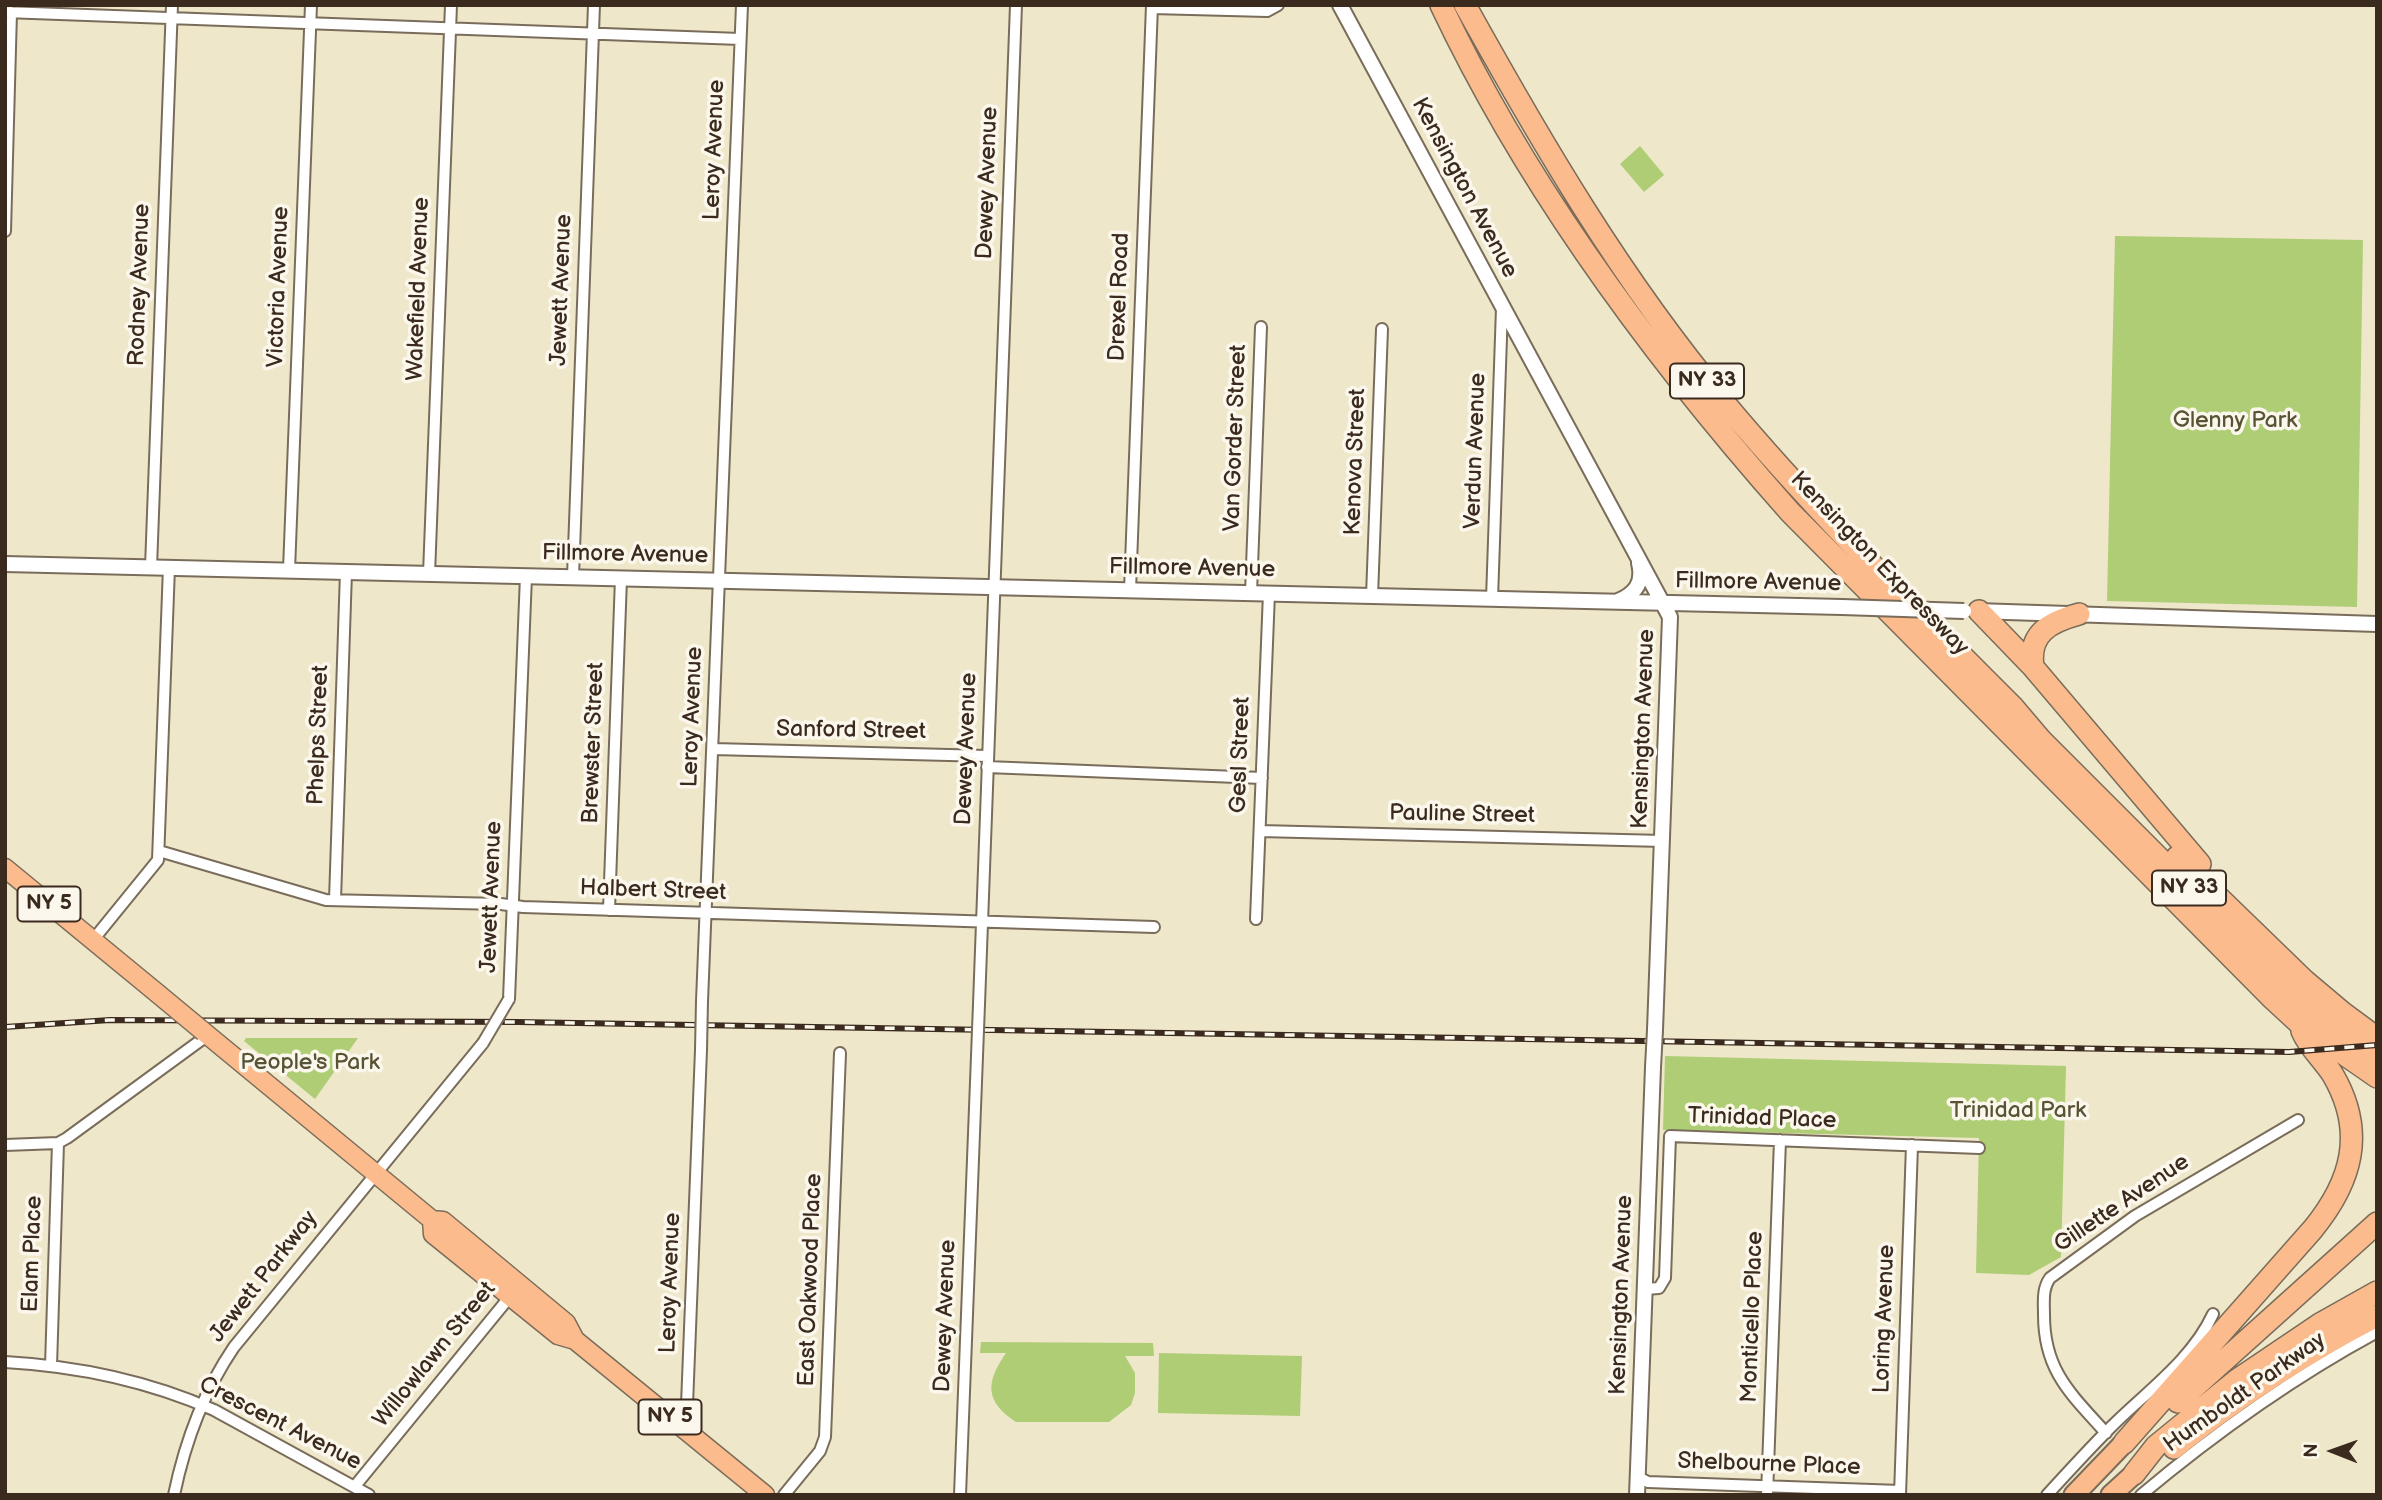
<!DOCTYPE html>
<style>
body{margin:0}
#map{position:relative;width:2382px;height:1500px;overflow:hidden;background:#eee7ca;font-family:"Balsamiq Sans",sans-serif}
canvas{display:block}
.frame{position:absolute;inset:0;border:7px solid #3b2a1e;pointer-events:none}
.north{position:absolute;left:2298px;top:1416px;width:70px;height:70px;-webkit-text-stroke:5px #fbf7ec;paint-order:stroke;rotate:271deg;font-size:19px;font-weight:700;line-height:28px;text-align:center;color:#3b2a1e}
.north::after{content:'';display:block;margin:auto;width:24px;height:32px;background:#3b2a1e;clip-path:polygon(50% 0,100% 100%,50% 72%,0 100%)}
</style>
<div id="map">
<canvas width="2382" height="1500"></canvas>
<div class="frame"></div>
<div class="north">N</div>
</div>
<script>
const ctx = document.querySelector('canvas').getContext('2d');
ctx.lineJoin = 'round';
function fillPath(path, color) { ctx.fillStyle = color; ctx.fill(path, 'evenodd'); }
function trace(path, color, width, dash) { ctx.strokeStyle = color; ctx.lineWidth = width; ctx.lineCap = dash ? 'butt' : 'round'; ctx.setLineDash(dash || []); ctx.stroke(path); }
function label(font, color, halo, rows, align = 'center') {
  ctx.font = font + ' "Balsamiq Sans",sans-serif'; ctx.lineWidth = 7; ctx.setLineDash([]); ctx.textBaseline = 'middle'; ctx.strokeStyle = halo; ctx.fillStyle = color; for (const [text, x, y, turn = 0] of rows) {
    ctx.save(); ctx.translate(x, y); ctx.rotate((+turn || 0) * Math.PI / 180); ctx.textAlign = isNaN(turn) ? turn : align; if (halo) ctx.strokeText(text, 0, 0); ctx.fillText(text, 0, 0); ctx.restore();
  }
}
const green = new Path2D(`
 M1640,146L1664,175L1644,192L1620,164Z
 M2115,236L2363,240L2357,607L2107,601Z
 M246,1038H358L315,1099L244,1041Z
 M1665,1056L2066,1066L2061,1257L2029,1275L1976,1273L1979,1138L1663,1130Z
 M981,1342L1153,1343L1154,1356H1125L1135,1373V1393L1131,1405L1109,1422H1016C984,1401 986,1382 1006,1353H980Z
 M1159,1353L1302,1356L1300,1416L1158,1413Z`);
const minor = new Path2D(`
 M1152,8L1267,11L1278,5
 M5,12L740,39
 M5,231L11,12
 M151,567L172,5
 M289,570L311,5
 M429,574L451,5
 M573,577L594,5
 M1130,590L1152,5
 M1251,593L1261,327
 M1372,596L1382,329
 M1492,599L1502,308
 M713,749L988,756
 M987,767L1262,778
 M1260,831L1663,841
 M159,851L326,900L501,904L523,907L1154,927
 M335,900L346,572
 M609,910L621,578
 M1256,919L1269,593
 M93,940L158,860L169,567
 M509,999L526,576
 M702,1001L742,5
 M979,1004L1016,5
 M5,1145L58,1143L67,1138L208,1035
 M1645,1289L1659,1288L1665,1278L1670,1136L1979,1148
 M5,1362C77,1366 148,1381 214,1410L369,1495
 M51,1366L58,1143
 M686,1430L701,1050
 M2106,1433C2071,1394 2044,1371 2044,1315C2044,1302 2042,1289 2050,1278L2135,1216L2298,1120
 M1638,1477L1648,1482L1900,1491
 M355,1486L512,1294
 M174,1495C185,1442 204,1391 234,1347L483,1043
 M784,1495L820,1451L825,1437L840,1053
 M960,1495L977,1056
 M1767,1495L1780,1140
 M1900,1495L1912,1145
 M2047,1495C2068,1472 2089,1449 2111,1427C2146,1392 2192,1360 2213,1314
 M2141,1495C2215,1433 2292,1378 2377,1332`);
const tertiary = new Path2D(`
 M1340,5L1670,617L1655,1030
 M5,564L1842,607
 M1618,601C1635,594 1644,583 1639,563
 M1976,611L2377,624
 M1637,1495L1653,1067`);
const primary = new Path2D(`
 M5,868L157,993
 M204,1032L432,1220L443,1221L566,1323L575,1340
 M432,1220L433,1234L558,1335L575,1340L765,1495`);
const trunk = new Path2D(`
 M2074,1495L2124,1443
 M2111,1495L2134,1474`);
const motorway = new Path2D(`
 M1441,5C1527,187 1657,362 1790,512L2273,999L2299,1023L2377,1077
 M1465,5C1541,142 1621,279 1722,400C1812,508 1913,607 2013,707L2041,740L2274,973L2320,1014L2377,1056
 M1979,611L2033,667L2200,864
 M2033,667C2028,633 2050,622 2079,614
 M2177,857L2305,981L2343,1013L2377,1038
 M2178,1402L2377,1223
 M2124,1443L2313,1229C2352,1181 2366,1132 2333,1075C2323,1059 2309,1048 2302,1031
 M2174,1448C2237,1398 2305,1353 2377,1316
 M2134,1474L2156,1446L2237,1380L2320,1324L2377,1292`);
const rail = new Path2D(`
 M5,1027L110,1020L518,1022L2235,1051L2289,1052L2377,1045`);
const minorBridge = new Path2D(`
 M483,1043L509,999
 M701,1050L702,1001
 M977,1056L979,1004`);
const tertiaryBridge = new Path2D(`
 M1842,607L1964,611
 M1653,1067L1655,1030`);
const primaryBridge = new Path2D(`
 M157,993L204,1032`);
const shields = [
 [1707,381,74],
 [2189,888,74],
 [49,904,63],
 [670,1417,63]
];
const shieldNames = [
 ["NY 33",1707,381],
 ["NY 33",2189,888],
 ["NY 5",49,904],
 ["NY 5",670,1417]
];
const streetNames = [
 ["Leroy Avenue",715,150,-88],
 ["Dewey Avenue",988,183,-88],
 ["Kensington Avenue",1464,188,62],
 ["Rodney Avenue",140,285,-88],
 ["Victoria Avenue",279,287,-88],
 ["Wakefield Avenue",419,289,-88],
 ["Jewett Avenue",562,290,-88],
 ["Drexel Road",1120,297,-88],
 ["Van Gorder Street",1236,438,-88],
 ["Verdun Avenue",1476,451,-88],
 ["Kenova Street",1356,462,-88],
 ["Fillmore Avenue",625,555,1],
 ["Kensington Expressway",1879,564,46],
 ["Fillmore Avenue",1192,569,1],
 ["Fillmore Avenue",1758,583,1],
 ["Leroy Avenue",693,717,-88],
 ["Kensington Avenue",1644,729,-88],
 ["Sanford Street",851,731,1],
 ["Phelps Street",319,735,-88],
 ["Brewster Street",594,743,-88],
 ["Dewey Avenue",967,749,-88],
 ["Gesl Street",1241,755,-88],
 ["Pauline Street",1462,815,1],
 ["Halbert Street",653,891,2],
 ["Jewett Avenue",492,897,-88],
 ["Trinidad Place",1762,1119,2],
 ["Gillette Avenue",2122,1204,-34],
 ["Elam Place",33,1254,-88],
 ["Jewett Parkway",264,1277,-52],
 ["East Oakwood Place",811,1280,-88],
 ["Leroy Avenue",671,1283,-88],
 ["Kensington Avenue",1622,1295,-88],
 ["Dewey Avenue",946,1316,-88],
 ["Monticello Place",1753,1317,-88],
 ["Loring Avenue",1885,1319,-88],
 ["Willowlawn Street",435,1355,-51],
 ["Humboldt Parkway",2245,1393,-35],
 ["Crescent Avenue",280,1424,27],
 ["Shelbourne Place",1769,1465,2]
];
const parkNames = [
 ["Glenny Park",2235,421],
 ["People's Park",310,1063],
 ["Trinidad Park",2018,1111]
];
fillPath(green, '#aecd75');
trace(minor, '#7a6c5a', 14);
trace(tertiary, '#7a6c5a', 18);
trace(primary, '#7a6c5a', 21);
trace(trunk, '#7a6c5a', 23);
trace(motorway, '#7a6c5a', 24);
trace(minor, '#fff', 10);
trace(tertiary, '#fff', 14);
trace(primary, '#fbbb8c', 18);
trace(trunk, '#fbbb8c', 19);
trace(motorway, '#fbbb8c', 21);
trace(rail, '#3b2a1e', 6);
trace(rail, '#fbf7ec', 3.5, [10]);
trace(minorBridge, '#7a6c5a', 14, []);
trace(tertiaryBridge, '#7a6c5a', 18, []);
trace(primaryBridge, '#7a6c5a', 21, []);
trace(minorBridge, '#fff', 10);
trace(tertiaryBridge, '#fff', 14);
trace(primaryBridge, '#fbbb8c', 18);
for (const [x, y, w] of shields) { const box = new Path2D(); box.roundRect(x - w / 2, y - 17.5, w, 35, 5); ctx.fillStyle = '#fbf7ec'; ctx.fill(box); trace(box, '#3b2a1e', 2); }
label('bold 21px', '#3b2a1e', null, shieldNames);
label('23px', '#3b2a1e', '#fbf7ec', streetNames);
label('23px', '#585334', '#fbf7ec', parkNames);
</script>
